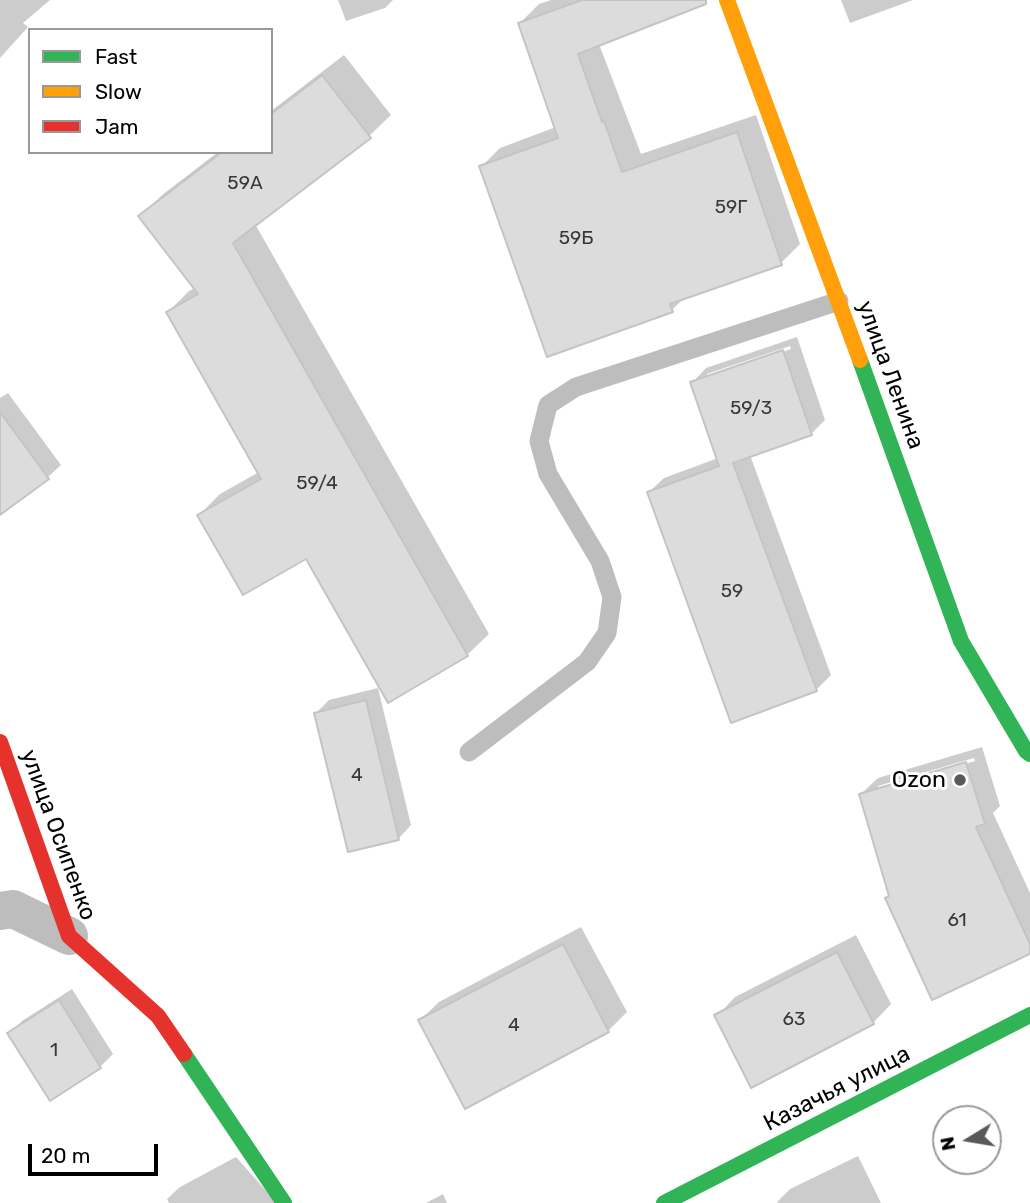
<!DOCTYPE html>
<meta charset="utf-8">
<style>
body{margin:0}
#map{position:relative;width:1030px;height:1203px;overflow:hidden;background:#fff;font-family:Rubik,sans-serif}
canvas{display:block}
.legend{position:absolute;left:28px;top:28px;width:245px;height:126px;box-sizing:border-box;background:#fff;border:2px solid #999;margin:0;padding:9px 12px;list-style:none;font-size:21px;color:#000}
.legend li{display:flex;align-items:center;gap:14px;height:35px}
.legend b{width:35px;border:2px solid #999}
.north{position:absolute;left:932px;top:1105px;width:70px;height:70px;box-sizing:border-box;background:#fff;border:2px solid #999;border-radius:50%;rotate:259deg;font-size:19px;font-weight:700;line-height:28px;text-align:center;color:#000}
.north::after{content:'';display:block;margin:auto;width:24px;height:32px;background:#595959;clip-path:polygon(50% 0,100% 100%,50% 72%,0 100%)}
.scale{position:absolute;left:28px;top:1144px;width:130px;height:32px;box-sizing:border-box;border:4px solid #000;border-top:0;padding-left:9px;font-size:21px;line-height:24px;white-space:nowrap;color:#000;-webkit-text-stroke:5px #fff;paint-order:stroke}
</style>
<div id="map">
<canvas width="1030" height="1203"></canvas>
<ul class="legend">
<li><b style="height:9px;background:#30b455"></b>Fast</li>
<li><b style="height:9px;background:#ff9f0a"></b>Slow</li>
<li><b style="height:9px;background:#e5322d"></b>Jam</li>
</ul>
<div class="north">N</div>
<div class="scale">20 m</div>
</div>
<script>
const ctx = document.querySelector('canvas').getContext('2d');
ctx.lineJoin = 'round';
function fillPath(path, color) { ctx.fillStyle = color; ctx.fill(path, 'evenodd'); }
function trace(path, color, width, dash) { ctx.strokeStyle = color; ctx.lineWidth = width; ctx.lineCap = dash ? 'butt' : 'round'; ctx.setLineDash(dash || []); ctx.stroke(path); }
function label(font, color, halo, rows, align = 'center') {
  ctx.font = font + ' Rubik,sans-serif'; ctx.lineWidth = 6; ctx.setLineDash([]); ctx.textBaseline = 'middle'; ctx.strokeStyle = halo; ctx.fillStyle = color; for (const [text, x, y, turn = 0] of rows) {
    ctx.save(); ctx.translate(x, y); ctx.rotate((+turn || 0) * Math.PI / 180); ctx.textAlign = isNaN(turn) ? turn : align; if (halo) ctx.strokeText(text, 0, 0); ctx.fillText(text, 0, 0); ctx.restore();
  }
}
const shadow = new Path2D(`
 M0,0H50L23,23L28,27L0,58Z
 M338,0H393L385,8L346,21Z
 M551,0H689L599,44L641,154L756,115L800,244L781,263L686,296L672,310L481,167L500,148L556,127L520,23L539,4Z
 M841,0H913L850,23Z
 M344,55L391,115L369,136L255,224L489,634L467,655L389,700L307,557L199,515L220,494L259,472L168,312L189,291L195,288L141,216L162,195L218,152H271V111Z
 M797,337L825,420L811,434L750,455L831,675L816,690L649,492L664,478L718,458L692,383L706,368ZM790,346L791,349L707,378V374Z
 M8,393L61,465L48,477L0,513V398Z
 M378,688L411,825L399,838L349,850L316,713L329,700Z
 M982,747L1000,806L993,813L1030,893V952L861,794L878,778ZM974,758L975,761L878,790V786Z
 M581,927L627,1012L608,1031L466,1106L420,1020L439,1002Z
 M856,935L891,1004L873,1023L717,1016L735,997Z
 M72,989L113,1054L100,1067L10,1033L22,1021Z
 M858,1156L881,1203H778L777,1202L790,1189Z
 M236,1157L277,1203H169L167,1199L180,1187Z
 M443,1194L447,1203H426Z`);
const building = new Path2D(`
 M582,0H706V4L578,54L602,122L604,121L622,172L737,132L782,265L670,304L673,312L547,357L479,166L558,138L518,23Z
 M322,75L371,138L233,243L468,656L388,703L306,559L243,595L197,515L261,479L166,312L198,294L138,216L222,152H271V114Z
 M783,350L812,435L733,463L817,691L731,723L647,492L719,466L690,382Z
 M0,412L49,479L0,515Z
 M366,700L399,840L348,852L314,713Z
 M966,762L985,824L976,827L1030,944V954L932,1000L885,898L889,896L859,794Z
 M563,944L609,1032L465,1109L418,1020Z
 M837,952L874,1024L751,1088L714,1015Z
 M59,1000L101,1068L50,1101L7,1033Z`);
const lane = new Path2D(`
 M469,752L587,662L607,633L612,597L600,561L548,474L539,441L548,405L576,387L839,301`);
const street = new Path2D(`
 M0,911L13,909L69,936`);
const fast = new Path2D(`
 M860,360L961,641L1026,751L1030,754
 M184,1054L284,1203
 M664,1203L1030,1015`);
const slow = new Path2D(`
 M727,0L860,360`);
const jam = new Path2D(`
 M0,742L69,936L158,1016L184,1054`);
const markers = [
 [960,780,7,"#595959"]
];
const numberNames = [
 ["59А",245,184],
 ["59Г",731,208],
 ["59Б",576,239],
 ["59/3",751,409],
 ["59/4",317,484],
 ["59",732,592],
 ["4",357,776],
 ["61",957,921],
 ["63",794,1020],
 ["4",514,1026],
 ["1",54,1051]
];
const streetNames = [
 ["улица Ленина",890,375,70],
 ["улица Осипенко",58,835,70],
 ["Казачья улица",837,1089,-27]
];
const poiNames = [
 ["Ozon",946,780]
];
fillPath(shadow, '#0003');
fillPath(building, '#dcdcdc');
trace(building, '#c4c4c4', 2);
trace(lane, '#bdbdbd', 19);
trace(street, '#bdbdbd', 38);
trace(fast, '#30b455', 16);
trace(slow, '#ff9f0a', 16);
trace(jam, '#e5322d', 16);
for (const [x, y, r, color] of markers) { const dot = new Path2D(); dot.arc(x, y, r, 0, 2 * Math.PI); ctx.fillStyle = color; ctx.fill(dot); trace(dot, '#fff', 2.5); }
label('19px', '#373737', null, numberNames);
label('23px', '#000', '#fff', streetNames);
label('23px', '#000', '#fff', poiNames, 'right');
</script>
